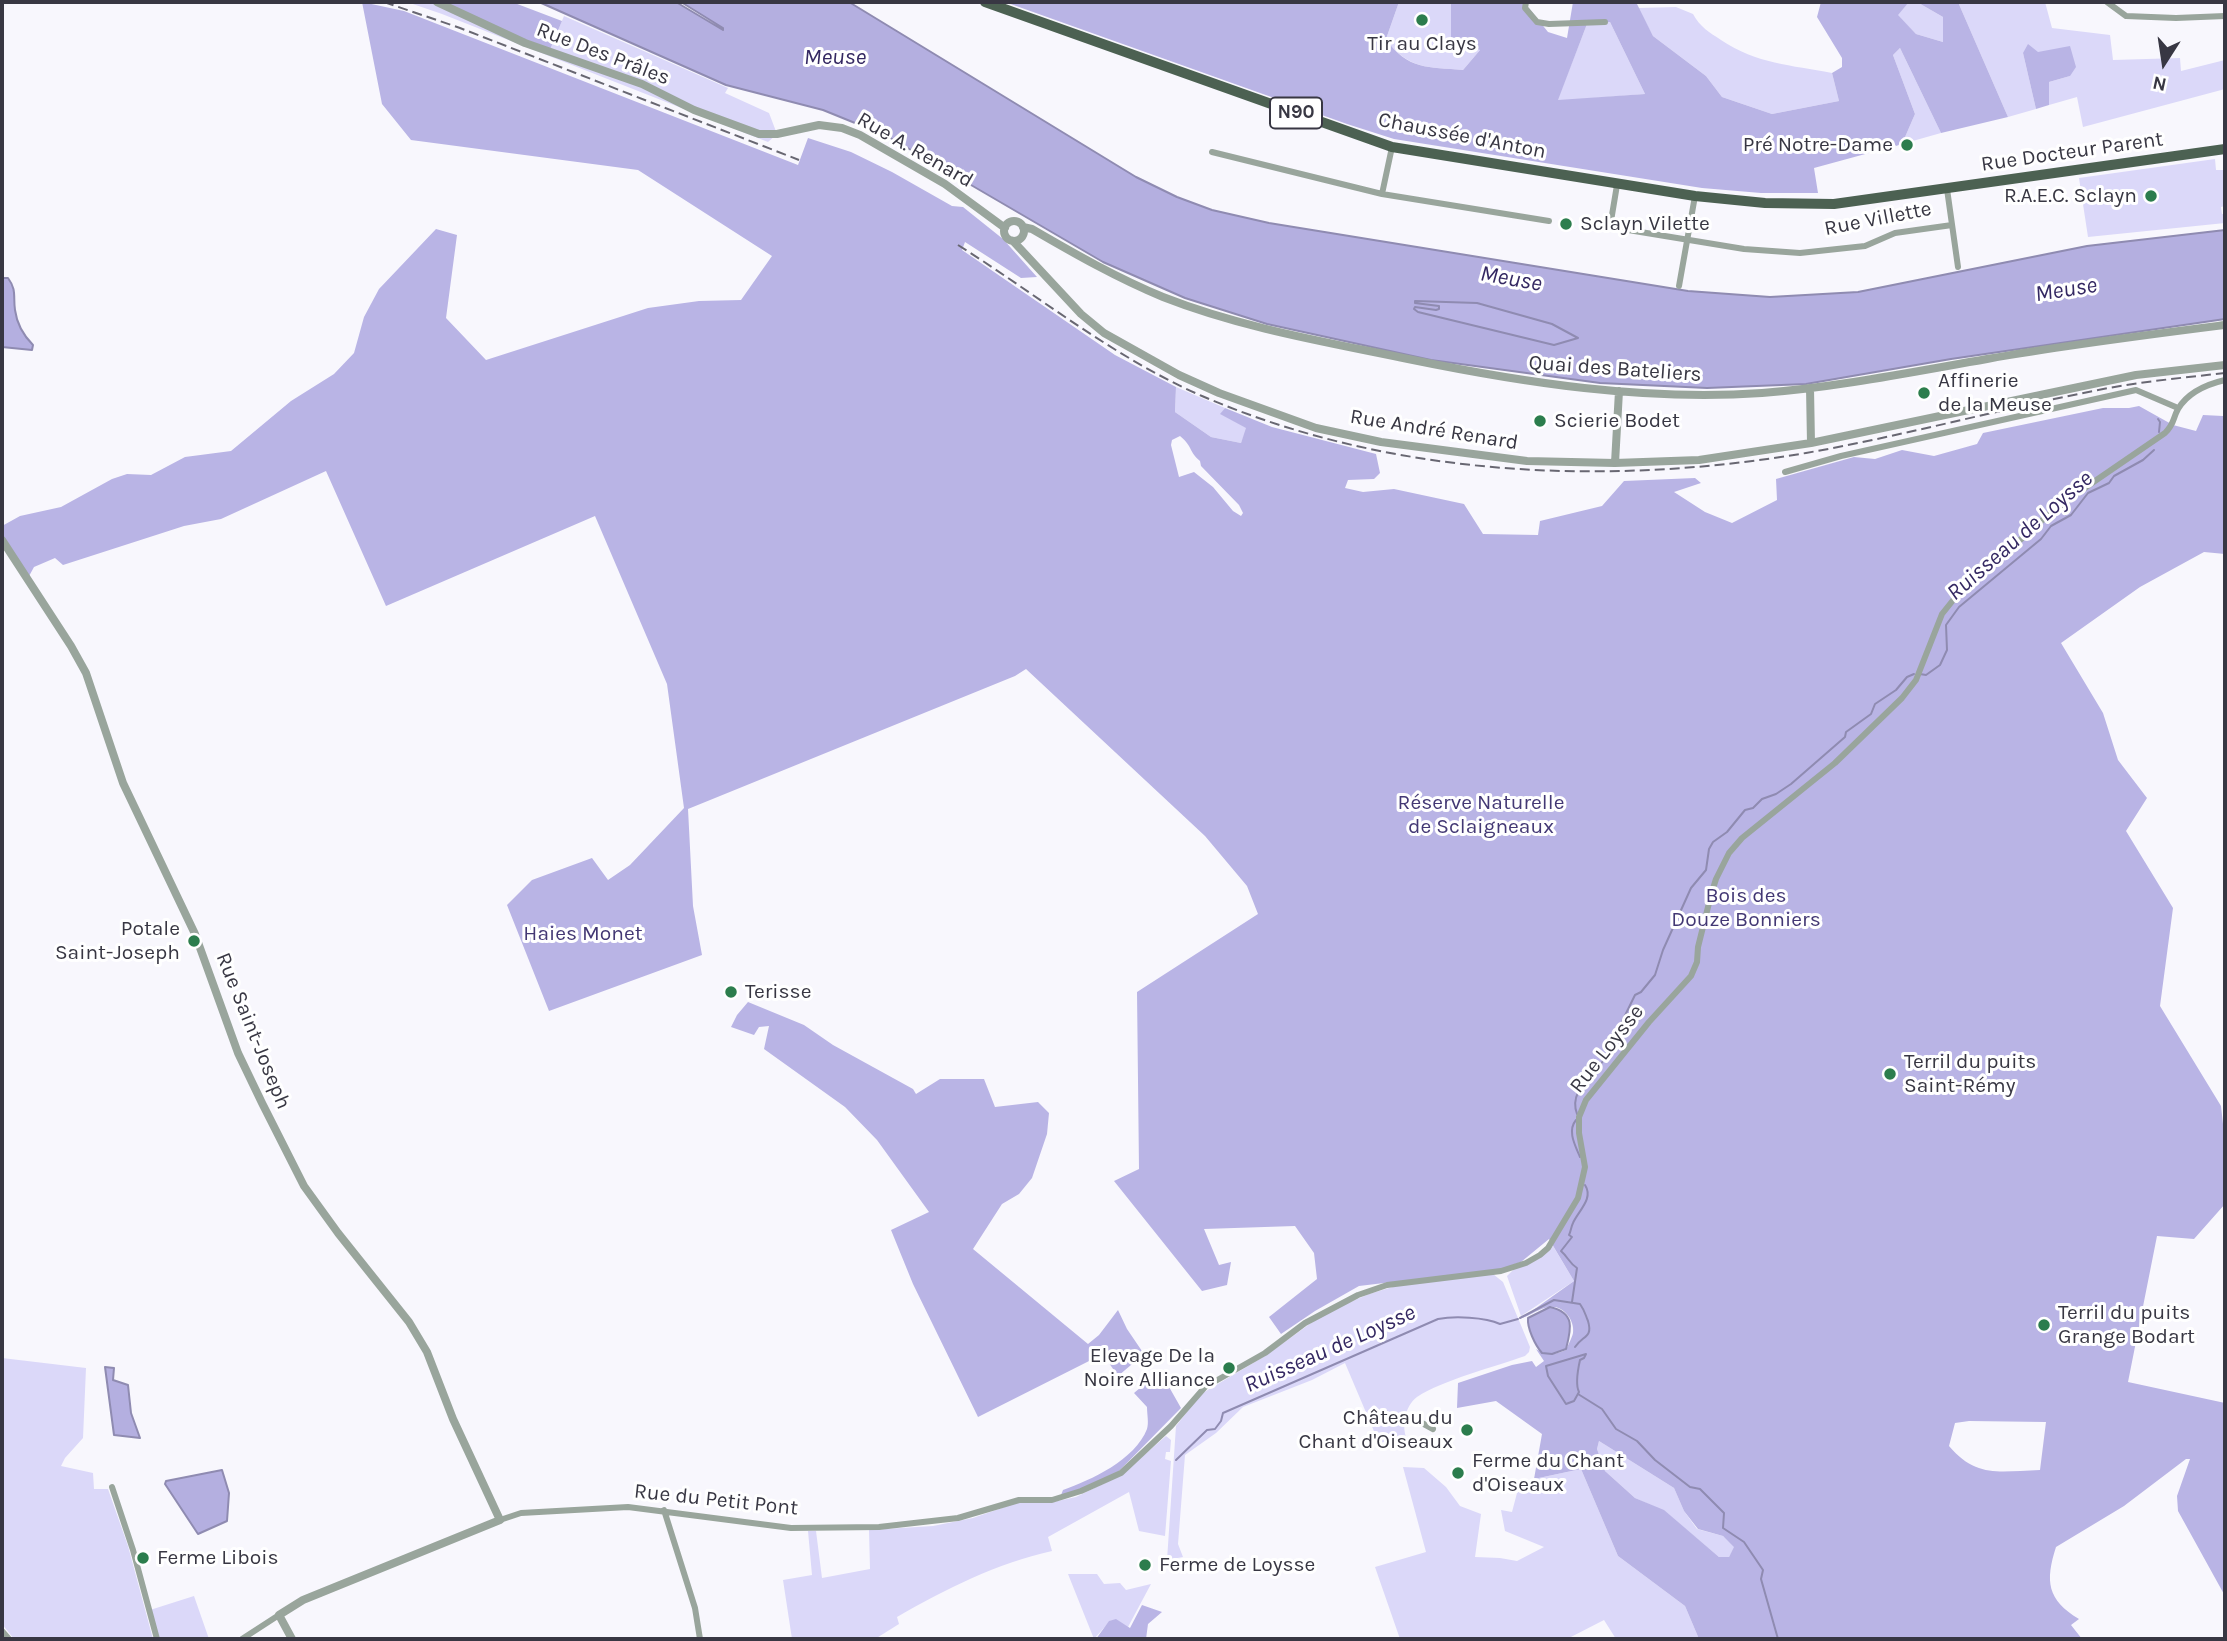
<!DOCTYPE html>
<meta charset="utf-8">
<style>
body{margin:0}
#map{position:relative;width:2227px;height:1641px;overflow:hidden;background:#f8f7fd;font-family:Karla,sans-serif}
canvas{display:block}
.frame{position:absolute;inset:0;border:4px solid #383743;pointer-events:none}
.north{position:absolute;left:2129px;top:28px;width:70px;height:70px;-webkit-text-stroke:5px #fff;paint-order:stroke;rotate:192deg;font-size:19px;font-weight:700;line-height:28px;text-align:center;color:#383743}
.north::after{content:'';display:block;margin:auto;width:24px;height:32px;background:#383743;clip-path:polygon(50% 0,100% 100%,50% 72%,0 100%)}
</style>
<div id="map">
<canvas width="2227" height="1641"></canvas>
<div class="frame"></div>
<div class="north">N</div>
</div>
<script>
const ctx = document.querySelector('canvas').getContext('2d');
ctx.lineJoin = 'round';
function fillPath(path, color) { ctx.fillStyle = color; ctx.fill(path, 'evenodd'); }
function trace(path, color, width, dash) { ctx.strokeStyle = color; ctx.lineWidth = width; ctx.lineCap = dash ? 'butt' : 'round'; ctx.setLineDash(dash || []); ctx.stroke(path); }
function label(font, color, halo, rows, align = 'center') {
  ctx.font = font + ' Karla,sans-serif'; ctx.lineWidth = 6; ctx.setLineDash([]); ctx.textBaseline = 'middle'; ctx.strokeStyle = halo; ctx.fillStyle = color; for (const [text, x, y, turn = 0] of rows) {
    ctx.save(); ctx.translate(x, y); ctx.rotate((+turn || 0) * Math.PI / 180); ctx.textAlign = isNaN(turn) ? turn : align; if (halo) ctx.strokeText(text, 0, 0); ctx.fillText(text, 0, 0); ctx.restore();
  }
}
const green = new Path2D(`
 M407,2H437L549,52L564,16L728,88L725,93L769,113L777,134L768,142L442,14Z
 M1399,2L1451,4L1480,50L1463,70C1429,67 1408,70 1386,39Z
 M1909,2H1917L1943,17V42L1916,34L1897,15Z
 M1958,2H2045L2052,28L2110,35L2113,60L2180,58L2181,71L2225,60V89L2083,127L2077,97L2049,105V82L2070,76L2038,52L2023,53L2036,109L2008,117Z
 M1676,7L1693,14C1700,27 1709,32 1721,40C1757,64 1791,65 1832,73L1839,101L1772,114L1722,97L1706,76L1653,36L1638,8Z
 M1610,22L1645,94L1557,101L1587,24Z
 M1900,48L1941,133L1902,144L1915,114L1893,55Z
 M2215,159L2216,170H2225V206L2221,207L2222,214H2225V223L2088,237L2079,178Z
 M1176,387L1225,408L1221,414L1247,428L1241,443L1211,437L1175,412Z
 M1553,1246L1574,1281L1521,1316L1507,1276L1514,1269Z
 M1493,1274L1503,1282L1530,1347L1529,1352L1525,1356C1494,1367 1443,1380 1417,1397C1405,1406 1402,1424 1406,1437L1379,1443L1345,1363L1312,1380L1243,1407L1216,1433L1185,1455L1178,1544L1183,1557L1167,1560L1176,1426L1201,1394L1265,1356L1325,1313L1369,1294L1396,1286Z
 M2,1358L86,1368L83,1438L65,1458L61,1466L93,1473L94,1489H108L128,1546L153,1639H14L2,1624Z
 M1166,1436L1171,1440L1170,1452H1166L1165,1459L1171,1461L1165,1536L1139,1531L1129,1492L1048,1537L1052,1551C997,1563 946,1589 897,1617L899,1624L875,1639H792L783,1580L812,1575L808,1531H816L822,1578L870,1569L869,1530L933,1526L973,1518L1019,1502H1053L1076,1497L1121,1475Z
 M1599,1441L1674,1488L1684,1511L1697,1529L1723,1536L1735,1547L1729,1557H1719L1664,1511L1635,1498L1605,1471L1597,1449Z
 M1403,1467L1424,1468L1446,1487L1460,1506L1481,1514L1475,1557L1500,1558L1517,1561L1544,1547L1505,1531L1501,1510L1512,1512L1517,1493L1534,1479L1581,1469L1618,1556L1685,1606L1699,1639H1616L1604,1620L1567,1639H1400L1375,1567L1426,1552Z
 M1068,1574H1097L1104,1584L1120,1583L1126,1590L1151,1584L1128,1627L1116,1620L1110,1621L1094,1639Z
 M194,1596L209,1639H159L150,1610Z`);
const forest = new Path2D(`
 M362,2L404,11L798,165L808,138L851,152L892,172L952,206L963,207L1003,239L1037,277L1021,278L965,242L962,250L1115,355L1176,387L1175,412L1211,437L1241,443L1246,428L1220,414L1225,408L1272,427L1376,454L1380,473L1374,479L1348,480L1345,488L1363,492L1394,489L1464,504L1483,534L1538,535L1540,521L1602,506L1624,481L1695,478L1701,483L1674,492L1705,512L1732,523L1777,500L1776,479L1854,457L1875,459L1902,450L1934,456L1977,444L1983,433L2103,408H2129L2139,406L2173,425L2196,431L2203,415L2223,416L2225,404V554L2204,552L2140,587L2061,643L2103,713L2118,760L2147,798L2126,831L2173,908L2160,1006L2221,1106L2225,1142V1204L2194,1239L2157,1236L2128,1382L2225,1403V1596L2178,1511L2177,1496L2190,1459H2186L2124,1506L2056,1547C2045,1581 2047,1600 2079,1619L2071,1625L2082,1639H1699L1685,1606L1618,1556L1581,1469L1534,1479L1542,1434L1496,1401L1457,1408L1458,1383L1512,1365L1532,1361L1536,1367L1544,1361L1536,1349C1546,1356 1554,1355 1566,1350C1568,1345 1572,1338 1573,1333C1575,1320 1563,1305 1549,1307C1540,1308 1531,1315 1522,1318L1574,1281L1549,1239L1521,1262L1501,1269L1359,1286L1315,1311L1281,1334L1269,1317L1317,1279L1314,1253L1295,1226L1204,1229L1219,1265L1231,1262L1227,1285L1202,1291L1114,1181L1139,1169L1137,992L1258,914L1247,886L1205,836L1026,669L1015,676L688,809L693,906L702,955L549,1011L507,905L532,880L592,858L608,880L630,865L684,808L667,684L595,516L386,606L326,471L221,519L184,526L63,565L55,558L34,567L28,578L2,540V526L20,516L61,507L112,479L127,474L151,475L185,457L231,451L291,401L334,374L354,353L364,317L379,289L436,229L457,235L446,318L486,360L648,308L699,301L741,300L772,256L638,170L411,140L382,104ZM1180,436C1193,447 1189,452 1200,461L1201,466L1239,505L1243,513L1241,516L1233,511L1213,487L1194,472L1179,477L1171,445L1172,440ZM1969,1421L2046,1422L2040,1470C2001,1471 1977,1479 1949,1446L1955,1423ZM1599,1441L1674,1488L1684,1511L1698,1529L1723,1536L1734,1547L1729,1557H1719L1664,1510L1635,1498L1605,1471L1597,1449Z
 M437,2H512L562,21L549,52Z
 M1005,2H1399L1386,39C1407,70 1429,67 1463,70L1480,50L1451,37V4L1438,2H1524L1548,32L1567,38L1573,2H1636L1653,36L1706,76L1722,97L1772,114L1839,101L1832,73L1842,67V58L1817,17L1821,2H1909L1898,15L1916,34L1943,42V17L1917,2H1958L2008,117L1941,133L1900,48L1893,55L1915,114L1902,144L1896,146L1894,143L1891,145V147L1814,168L1818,193H1761L1702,188L1394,139L1347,124ZM1610,22L1645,94L1558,100L1587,24Z
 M2028,44L2038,52L2070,46L2076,67L2070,76L2049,82V105L2036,109L2023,53Z
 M1415,301L1477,303L1552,324L1579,338L1554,345L1418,312L1414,309L1416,307L1436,310L1439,306L1415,303Z
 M748,1002L804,1025L833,1045L913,1089L916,1094L940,1079H984L995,1107L1038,1102L1049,1113L1047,1134L1032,1178L1019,1194L1002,1204L973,1249L1088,1344L1099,1335L1118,1310L1127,1329L1144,1354L1118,1376L1104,1356L1101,1355L978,1417L913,1284L891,1230L929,1212L877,1140L845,1107L764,1049L769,1026L759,1027L754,1035L731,1027L737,1015Z
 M1160,1371L1181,1408L1118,1472L1086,1487L1061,1495L1063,1490C1091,1480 1135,1460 1147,1429C1149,1423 1147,1414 1147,1407L1134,1393Z
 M1142,1605L1162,1612L1148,1624L1146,1639H1096L1109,1621L1116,1619L1130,1628Z`);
const water = new Path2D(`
 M539,2H676L723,30V28L681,2H849L1136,177L1177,197L1212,210L1269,223L1688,291L1770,297L1858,292L2087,246L2225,230V319L1951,359L1806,384L1707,388L1600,383L1431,360L1267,324L1185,298L1103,262L887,136L823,110L726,85ZM1415,301L1477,303L1552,324L1578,338L1554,345L1418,312L1414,309L1415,307L1436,310L1439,309V306L1415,303Z
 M2,278H8C17,290 13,297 15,310C17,325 23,335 33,345L32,350L2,347Z
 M1550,1307C1576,1313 1571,1329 1566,1349L1552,1354L1542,1353C1535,1345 1527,1328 1528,1318Z
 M1586,1354L1584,1358L1580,1360C1578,1369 1575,1384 1579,1392L1574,1401L1566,1404L1548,1376L1546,1366Z
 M105,1367L114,1368L113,1380L128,1385L131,1413L140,1438L114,1435Z
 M222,1470L229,1493L227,1521L198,1534L165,1484L166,1481Z`);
const stream = new Path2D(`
 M2158,419L2160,422L2159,432
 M1920,674L1926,675L1940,665L1947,650L1946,625L1959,607L2041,539L2051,526L2071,515L2088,493L2109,483L2114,476L2143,460L2154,450
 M1577,1114C1567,1087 1600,1075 1607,1053L1611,1052L1613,1040L1635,995L1641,992L1655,975L1663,950L1691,888L1706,870L1709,849L1713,842L1727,832L1745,810L1753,808L1762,799L1776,794L1791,784L1845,737L1846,732L1871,714L1875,704L1896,690L1907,677L1914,674
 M1576,1120C1567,1131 1575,1145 1580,1157
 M1572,1302L1577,1268C1569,1263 1568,1257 1561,1251L1572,1237L1569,1235C1571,1231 1571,1227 1573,1223C1578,1211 1594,1199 1585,1185
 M1520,1318L1554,1300L1580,1304C1585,1311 1585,1314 1588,1321C1593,1338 1583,1335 1575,1347
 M1578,1394L1602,1409L1616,1429L1637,1441L1655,1460L1690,1487L1700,1489L1724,1513L1723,1528L1744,1542L1763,1570L1761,1579L1778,1639
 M1176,1460L1207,1430L1215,1429L1221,1421L1223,1413L1438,1319C1454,1316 1485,1317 1500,1324L1518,1319`);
const minor = new Path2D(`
 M1526,2L1525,8L1537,22L1549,24L1605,22
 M2107,2L2126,16L2176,18L2225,16
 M1212,152L1382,194L1549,221
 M1617,185L1610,227L1744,249L1800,253L1865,246L1895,233L1952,225
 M1947,189L1958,267
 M1382,194L1392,147
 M1679,286L1695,196
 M1785,472L1841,456L2136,390L2178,408
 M1411,1417L1433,1429
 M112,1487L133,1550L157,1639
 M664,1510L695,1608L700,1639
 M500,1520L521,1513L628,1507L791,1528L879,1527L958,1518L1019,1500H1052L1081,1491L1121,1473L1171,1426L1205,1387L1265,1353L1305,1323L1358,1295L1387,1285L1501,1271L1526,1263L1540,1255L1548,1248L1578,1198L1585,1167L1579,1133V1117L1586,1100L1649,1022L1691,976L1697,962L1698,947L1711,895L1716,879L1729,853L1742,838L1835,763L1902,698L1916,680L1942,614L1954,599L2047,516L2076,494L2165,433C2175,423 2172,420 2178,409C2188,392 2208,384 2225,380
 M2,1631L9,1639
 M242,1639L279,1615`);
const tertiary = new Path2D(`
 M437,2L525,43L642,84L694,110L759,134H777L819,125L842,128L860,135L945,184L1005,228
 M1004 231a10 10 0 1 1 20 0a10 10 0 1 1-20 0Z
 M1023,227L1032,229C1075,254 1117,278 1163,297C1242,328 1326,342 1408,359C1525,383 1643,401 1762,393C1838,387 1912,372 1987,359C2066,345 2146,335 2225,325
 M1013,241L1081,314L1104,333L1179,375L1219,393L1316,428L1381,442L1527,461L1615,463L1699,460L1811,443L2136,375L2225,365
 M1810,388L1811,443
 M1615,463L1619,391
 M2,540L71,646L86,673L123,783L195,934L238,1053L262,1103L304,1186L338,1233L409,1322L427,1352L453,1419L500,1520L303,1600L279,1615L292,1639`);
const primary = new Path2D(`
 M985,2L1392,147L1695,196L1765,203L1834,204L2225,149`);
const rail = new Path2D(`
 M2,2H3
 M384,2L460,28L799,160
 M958,245C1039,296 1113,357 1202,396C1390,477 1605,487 1806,453C1902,436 1997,410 2093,391C2137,382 2181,378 2225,373`);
const markers = [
 [1422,20,7,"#2c7d4d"],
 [1907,145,7,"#2c7d4d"],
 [2151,196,7,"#2c7d4d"],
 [1566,224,7,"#2c7d4d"],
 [1924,393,7,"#2c7d4d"],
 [1540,421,7,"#2c7d4d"],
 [194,941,7,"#2c7d4d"],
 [731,992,7,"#2c7d4d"],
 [1890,1074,7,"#2c7d4d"],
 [2044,1325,7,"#2c7d4d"],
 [1229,1368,7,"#2c7d4d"],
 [1467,1430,7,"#2c7d4d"],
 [1458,1473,7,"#2c7d4d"],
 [143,1558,7,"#2c7d4d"],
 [1145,1565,7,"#2c7d4d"]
];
const shields = [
 [1296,113,52]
];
const shieldNames = [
 ["N90",1296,113]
];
const poiNames = [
 ["Tir au Clays",1422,44,"center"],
 ["Pré Notre-Dame",1893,145,"right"],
 ["R.A.E.C. Sclayn",2137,196,"right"],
 ["Sclayn Vilette",1580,224],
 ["Affinerie",1938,381],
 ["de la Meuse",1938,405],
 ["Scierie Bodet",1554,421],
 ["Potale",180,929,"right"],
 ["Saint-Joseph",180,953,"right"],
 ["Terisse",745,992],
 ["Terril du puits",1904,1062],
 ["Saint-Rémy",1904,1086],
 ["Terril du puits",2058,1313],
 ["Grange Bodart",2058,1337],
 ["Elevage De la",1215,1356,"right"],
 ["Noire Alliance",1215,1380,"right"],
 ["Château du",1453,1418,"right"],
 ["Chant d'Oiseaux",1453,1442,"right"],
 ["Ferme du Chant",1472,1461],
 ["d'Oiseaux",1472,1485],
 ["Ferme Libois",157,1558],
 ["Ferme de Loysse",1159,1565]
];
const streetNames = [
 ["Rue Des Prâles",603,54,21],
 ["Chaussée d'Anton",1462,136,11],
 ["Rue A. Renard",915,150,30],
 ["Rue Docteur Parent",2072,152,-8],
 ["Rue Villette",1878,219,-11],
 ["Quai des Bateliers",1615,369,4],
 ["Rue André Renard",1434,430,9],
 ["Rue Saint-Joseph",253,1031,68],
 ["Rue Loysse",1607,1049,-52],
 ["Rue du Petit Pont",716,1500,6]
];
const parkNames = [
 ["Réserve Naturelle",1481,803],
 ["de Sclaigneaux",1481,827],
 ["Bois des",1746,896],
 ["Douze Bonniers",1746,920],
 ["Haies Monet",583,934]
];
const waterNames = [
 ["Meuse",835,57],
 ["Meuse",1511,279,10],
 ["Meuse",2066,290,-9],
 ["Ruisseau de Loysse",2020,536,-41],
 ["Ruisseau de Loysse",1330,1349,-24]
];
fillPath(green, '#dbd8f9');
fillPath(forest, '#b9b4e5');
fillPath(water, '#b4afe0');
trace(water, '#8f8bb1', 2);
trace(stream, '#8f8bb1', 2);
trace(minor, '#99a59c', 6);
trace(tertiary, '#99a59c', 8);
trace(primary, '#4c6152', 10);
trace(rail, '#686772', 2, [10, 5]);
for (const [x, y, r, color] of markers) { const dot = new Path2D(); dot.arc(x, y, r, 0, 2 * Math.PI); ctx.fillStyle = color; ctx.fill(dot); trace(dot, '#fff', 2.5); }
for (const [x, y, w] of shields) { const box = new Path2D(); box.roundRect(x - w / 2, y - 15.5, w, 31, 5); ctx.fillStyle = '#fff'; ctx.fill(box); trace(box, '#383743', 2); }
label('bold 19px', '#383743', null, shieldNames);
label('21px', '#383743', '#fff', poiNames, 'left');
label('21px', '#383743', '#fff', streetNames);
label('21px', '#433874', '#fff', parkNames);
label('italic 23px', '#342862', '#fff', waterNames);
</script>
